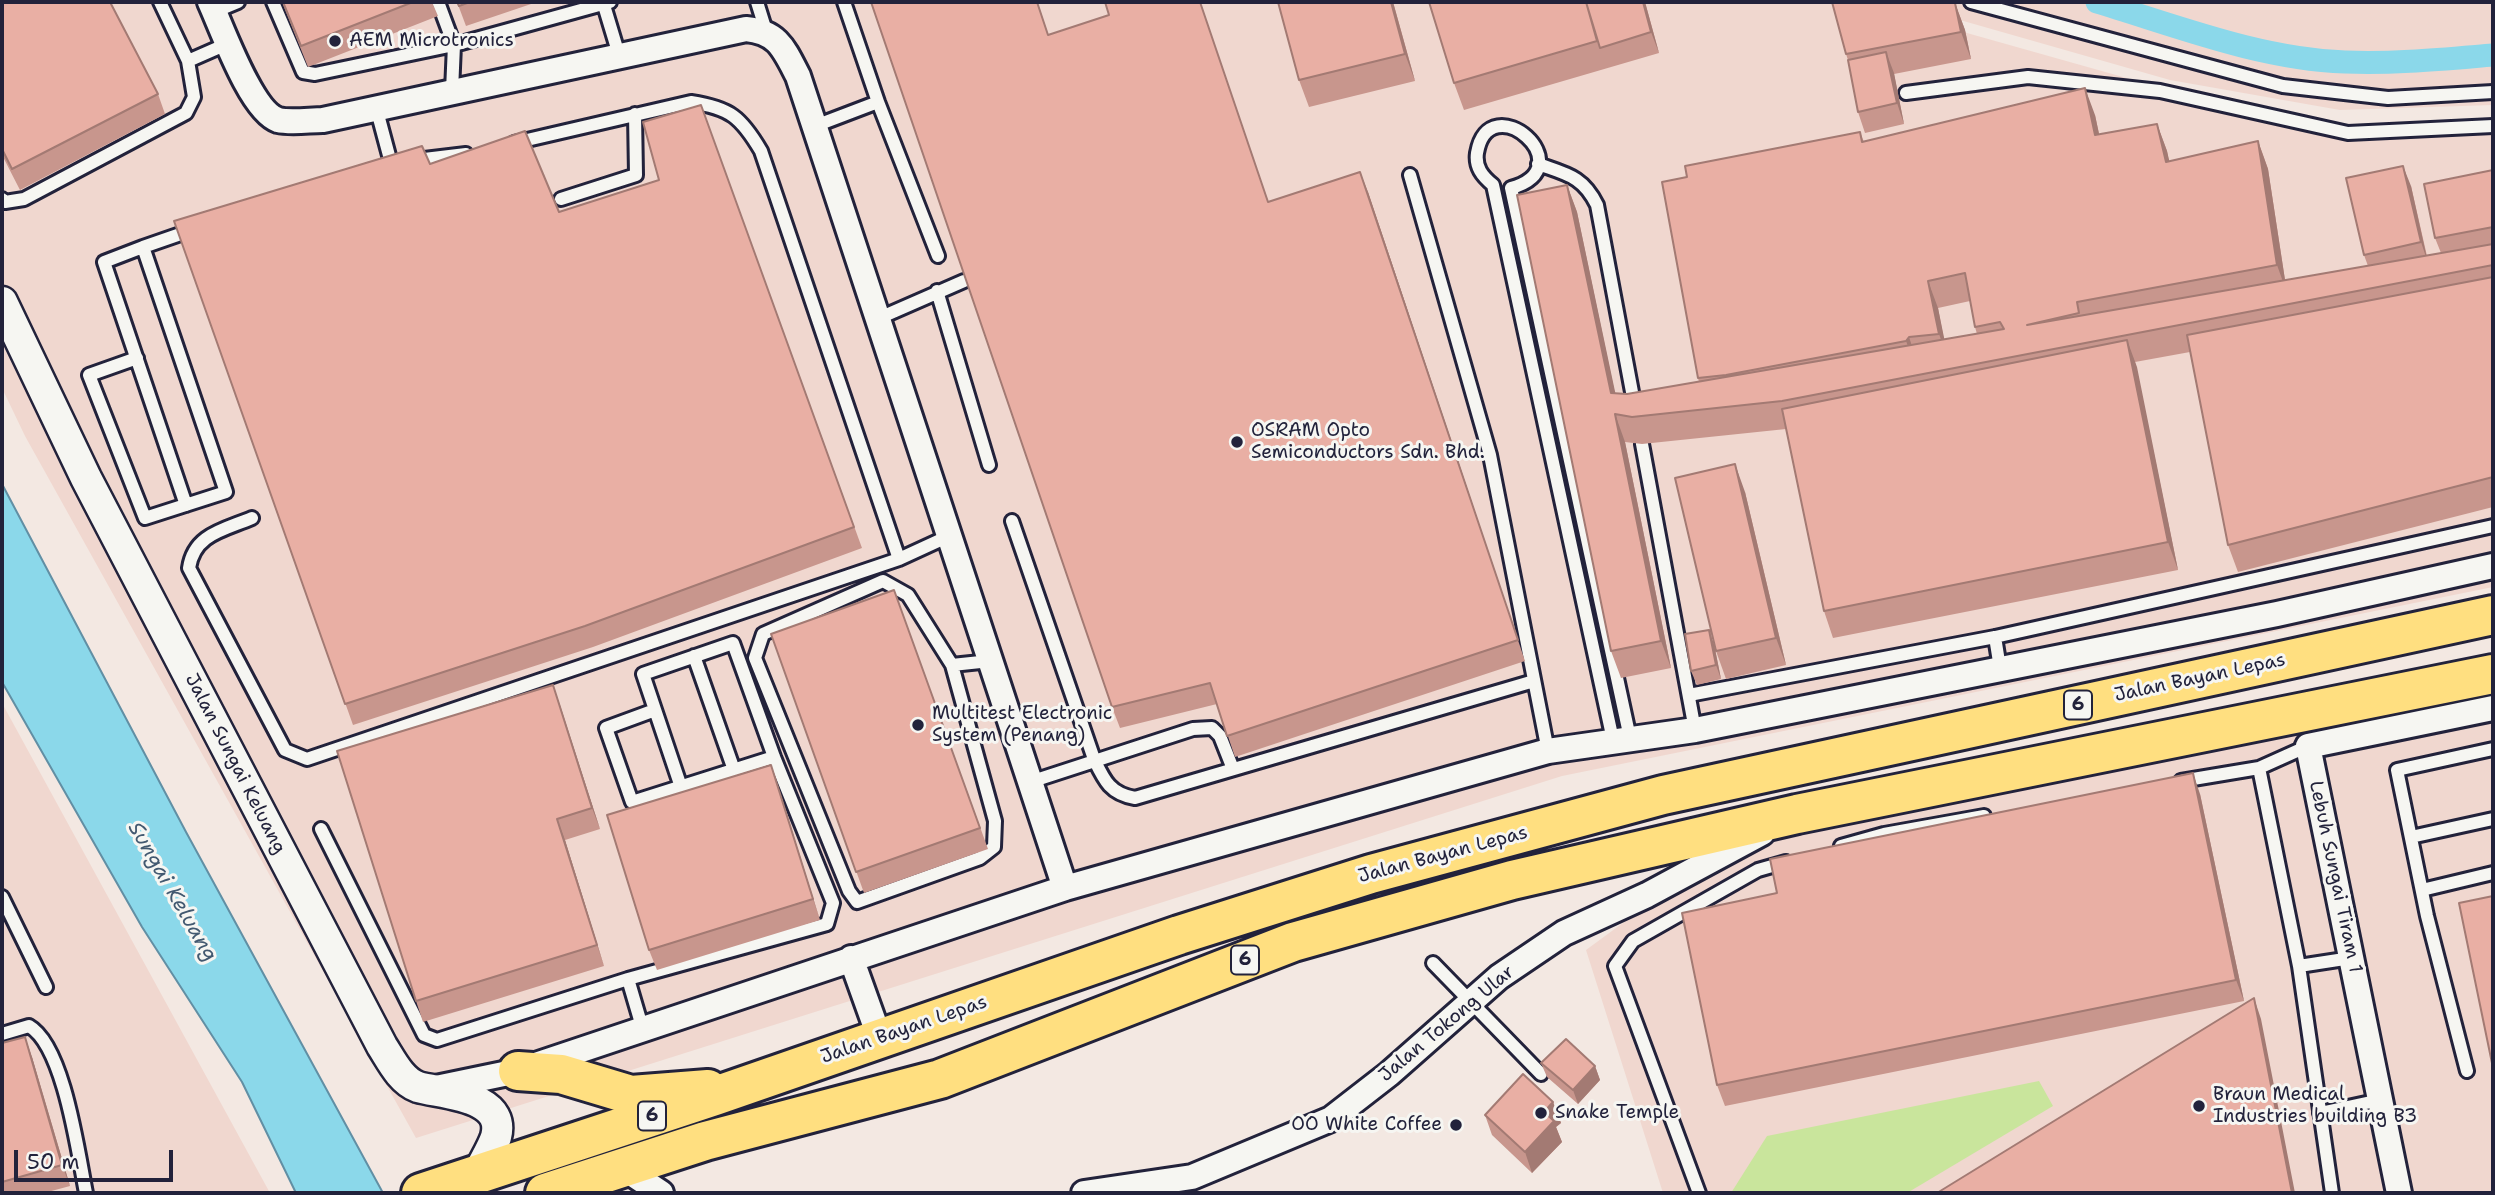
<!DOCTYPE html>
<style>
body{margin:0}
#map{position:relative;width:2495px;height:1195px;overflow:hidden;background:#f3e8e2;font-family:"Shantell Sans",sans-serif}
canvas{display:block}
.frame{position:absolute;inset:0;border:4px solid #22223b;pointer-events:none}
.scale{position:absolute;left:14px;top:1150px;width:159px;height:32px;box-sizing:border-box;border:4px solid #22223b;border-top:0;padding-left:9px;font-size:21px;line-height:24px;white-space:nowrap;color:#22223b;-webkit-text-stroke:5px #f6f6f2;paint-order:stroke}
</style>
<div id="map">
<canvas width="2495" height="1195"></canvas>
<div class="frame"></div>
<div class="scale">50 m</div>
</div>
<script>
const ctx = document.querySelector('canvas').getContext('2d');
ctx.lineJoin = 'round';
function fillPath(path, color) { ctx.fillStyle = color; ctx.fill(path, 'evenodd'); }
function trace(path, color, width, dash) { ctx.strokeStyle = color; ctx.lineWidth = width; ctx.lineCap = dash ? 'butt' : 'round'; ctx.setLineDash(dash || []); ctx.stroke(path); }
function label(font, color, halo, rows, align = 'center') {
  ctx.font = font + ' "Shantell Sans",sans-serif'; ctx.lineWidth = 6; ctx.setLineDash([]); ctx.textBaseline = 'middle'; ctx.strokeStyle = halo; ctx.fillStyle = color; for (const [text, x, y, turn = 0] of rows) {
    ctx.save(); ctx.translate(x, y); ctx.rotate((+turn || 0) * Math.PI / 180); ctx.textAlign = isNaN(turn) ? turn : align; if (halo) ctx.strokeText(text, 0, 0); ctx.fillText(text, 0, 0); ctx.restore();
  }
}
const built = new Path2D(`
 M2,2H1857L2350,141L2493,132V587L1562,776L416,1138L25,436L2,388Z
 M1897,2H2493V105L2340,110L2170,80Z
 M2493,688V1193H1663L1586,950L1631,917L1724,863L1814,817Z
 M2,703L270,1193H2Z`);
const green = new Path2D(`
 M2039,1081L2053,1106L1907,1193H1731L1767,1136Z`);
const water = new Path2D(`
 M2,484L186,832L383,1193H296L242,1082L142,927L2,682Z`);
const canal = new Path2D(`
 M2097,2C2177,26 2260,59 2345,62C2394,64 2444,59 2493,55`);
const service = new Path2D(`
 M273,2L303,72L315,74L454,45L610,2
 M438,2L454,45L452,91
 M603,2L619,55
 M757,2L766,31
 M844,2L878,102L938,256
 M1971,2L2283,86L2388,98L2493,92
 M214,12L238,2
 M188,61L229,43
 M1906,93L2028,77L2160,91L2348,133L2493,126
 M376,107L391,163L466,154
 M815,126L878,102
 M514,143L691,102C730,108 741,117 761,151L899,559
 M1538,164C1566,174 1583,176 1597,205L1635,408
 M1410,175L1490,455L1548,751
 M2,199L5,202L24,199L186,113L194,97L188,61L160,2
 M561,199L636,175L635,114
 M143,247L104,262L186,505
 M937,291L989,465
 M877,319L964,281
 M137,358L89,375L145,518L226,492L143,247L192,230
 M1642,444L1695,730
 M252,518C224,530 194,534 189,568L285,750L307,759L899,559L949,536
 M1012,521L1094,759C1104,780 1110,794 1135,798L1534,681
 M1995,637L2000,668
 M694,656L734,770
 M952,665L908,595L883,581L763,634L755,658L849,891L857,902L980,858L994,847L995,821L952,665L990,661
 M1689,695L1995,637L2493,526
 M655,710L606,728L632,802L774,757
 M1613,740L1493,185C1482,176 1475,167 1477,153C1489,84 1586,167 1511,188L1630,738
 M2259,768L2299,966L2332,1193
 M2181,781L2259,768L2308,746
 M1030,782L1193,729L1212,728L1220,736L1233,769
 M321,829L424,1035L437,1040L628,979L643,1030
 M2411,837L2493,819
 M1841,846L1884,834L1984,816
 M2422,890L2493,873
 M2,897L46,987
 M1433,963L1541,1074
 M2299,966L2351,958
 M628,979L827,924L833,903L774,757L733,643L643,674L681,787
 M2,1034L29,1026C64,1046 78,1153 86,1193
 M2467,1071L2427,916L2397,770L2493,749
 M2320,1113L2380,1100
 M1699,1193L1615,966L1633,941L1758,870L1786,862`);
const minor = new Path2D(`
 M210,2C222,28 251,111 278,120C291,123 310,120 323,120L746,29C778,32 784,49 798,76L1065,888
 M851,958L880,1039
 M436,1088L518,1071L1065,888L1548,751L1695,730L2277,614L2493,566
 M622,1167L661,1193
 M1084,1193L1192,1177L1331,1119L1389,1074L1499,977L1564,933L1647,895L1762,833
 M2399,1193L2308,746L2493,708`);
const tertiary = new Path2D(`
 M2,302L86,478L382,1046C391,1060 401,1081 418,1087C442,1094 507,1095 496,1137C492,1149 484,1161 479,1172`);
const primary = new Path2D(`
 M518,1071L561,1074L631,1095L708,1089`);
const trunk = new Path2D(`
 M421,1193L715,1096L1179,935L1371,874L1663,795L2493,615
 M545,1193L705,1141L940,1079L1293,942L1512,880L1797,814L2493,674`);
const wall = new Path2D(`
 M2,2L158,94L165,114L20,190L2,155Z
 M282,2H432L438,16L308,67Z
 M457,2H537L466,26Z
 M1278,2H1393L1415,81L1309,107L1299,80Z
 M1429,2H1645L1659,53L1464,110L1454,83Z
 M1955,3L1965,30L1971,59L1894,74L1904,124L1865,133L1858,112L1848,60L1846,54Z
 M1049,35L1268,202L1368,192L1525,661L1235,757L1217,704L1120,728L1112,707Z
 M701,105L862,548L593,647L353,725L174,221L430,164L559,212L659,180Z
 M2095,115L2099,134L2157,124L2167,151L2169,162L2258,141L2268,169L2285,280L2368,266L2364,255L2411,186L2427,256L2441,253L2435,238L2493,170V507L2238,572L2228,545L2190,352L2135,362L2178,570L1833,638L1824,611L1786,429L1642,444L1625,442L1671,668L1621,678L1611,651L1567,185L1577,212L1615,394H1627L1699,382L1698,378L1687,177L1860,132L1864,142ZM1970,301L1975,327L1977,334L1944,340L1938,308Z
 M1745,492L1786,665L1726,679L1716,651Z
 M894,590L988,849L864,893L771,634Z
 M1714,644L1721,679L1697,685L1691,671Z
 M553,685L600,829L565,840L604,966L423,1022L416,1001Z
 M778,786L820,920L657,970L649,950Z
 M2200,794L2244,1001L1725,1106L1717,1085L1777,893Z
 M2,1043L32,1057L70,1186L44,1193H2Z
 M1541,1063L1595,1066L1600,1080L1578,1104L1547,1077Z
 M1553,1102L1561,1123L1556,1127L1562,1142L1532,1173L1492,1135L1485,1115Z`);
const shadedWall = new Path2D(`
 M1391,2H1393L1415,81L1405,54Z
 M1643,2H1645L1659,53L1651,32Z
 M1955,3L1965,30L1971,59L1961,32Z
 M1886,52L1894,73L1904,124L1897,103Z
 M2085,88L2095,115L2105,162L2095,135Z
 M2157,124L2167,151L2176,190L2166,162Z
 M2258,141L2268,169L2287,293L2277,265Z
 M2403,166L2411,186L2428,263L2421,242Z
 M1360,172L1368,192L1525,661L1518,640Z
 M1567,185L1577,212L1620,415L1611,393Z
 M1928,281L1938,308L1949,362L1939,334Z
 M1909,337L1918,364L1916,368L1906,341Z
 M2127,340L2137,367L2178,570L2168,542Z
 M1615,414L1625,442L1671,668L1661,641Z
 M1735,464L1745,492L1786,665L1776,638Z
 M1709,630L1714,644L1721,679L1716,665Z
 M553,685L560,705L600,829L592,808Z
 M771,765L778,786L820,920L813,899Z
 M2193,773L2200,794L2244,1001L2236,980Z
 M557,819L565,840L604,966L597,945Z
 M2254,998L2261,1019L2295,1193H2292Z
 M25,1037L32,1057L70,1186L62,1165Z
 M1595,1066L1600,1080L1578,1104L1573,1090Z
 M1553,1102L1561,1123L1556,1127L1562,1142L1532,1173L1525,1152L1544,1112Z`);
const building = new Path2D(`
 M2,2H110L158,94L12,169L2,149Z
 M283,2H413L301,46Z
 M457,2H470L459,6Z
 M871,2H1037L1048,35L1109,15L1105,2H1200L1268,202L1360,172L1518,640L1227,736L1210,683L1112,707Z
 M1278,2H1391L1405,54L1299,80Z
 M1429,2H1586L1597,41L1454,83Z
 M1586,2H1643L1651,32L1600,48Z
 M1832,2H1948L1955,3L1961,32L1846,54Z
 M1886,52L1897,103L1858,112L1848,60Z
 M2085,88L2095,135L2157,124L2166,162L2258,141L2277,265L2077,302L2079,313L2027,325L2493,244V265L1782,401L1632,417L1615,414L1661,641L1611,651L1517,195L1567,185L1611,393L1627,394L2004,329L2000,322L1975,327L1965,273L1928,281L1939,334L1909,337L1906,341L1726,375L1698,378L1662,182L1687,177L1685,166L1860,132L1862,142Z
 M701,105L854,527L585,626L345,704L174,221L422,146L430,164L525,131L559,212L659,180L643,122Z
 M2403,166L2421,242L2364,255L2346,178Z
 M2493,170V227L2435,238L2424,184Z
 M2493,277V477L2228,545L2187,335Z
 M2127,340L2168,542L1824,611L1782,409Z
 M1735,464L1776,638L1716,651L1675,478Z
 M894,590L980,828L856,872L771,634Z
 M1709,630L1716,665L1691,671L1685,634Z
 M553,685L592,808L557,819L597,945L416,1001L337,751Z
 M771,765L813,899L649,950L607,815Z
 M2193,773L2236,980L1717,1085L1682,913L1777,893L1770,859Z
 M2493,896V1068L2459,903Z
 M2254,998L2292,1193H1937Z
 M25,1037L62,1165L2,1182V1043Z
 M1566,1039L1595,1066L1573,1090L1541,1063Z
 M1523,1074L1553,1102L1544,1112L1554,1121L1525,1152L1485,1115Z`);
const markers = [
 [335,41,7,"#22223b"],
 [1237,442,7,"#22223b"],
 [918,725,7,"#22223b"],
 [2199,1106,7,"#22223b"],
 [1541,1113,7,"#22223b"],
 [1456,1125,7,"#22223b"]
];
const shields = [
 [2078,705,28],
 [1245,960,28],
 [652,1116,28]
];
const shieldNames = [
 ["6",2078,705],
 ["6",1245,960],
 ["6",652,1116]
];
const poiNames = [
 ["AEM Microtronics",349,41],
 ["OSRAM Opto",1251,431],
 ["Semiconductors Sdn. Bhd.",1251,453],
 ["Multitest Electronic",932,714],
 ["System (Penang)",932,736],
 ["Braun Medical",2213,1095],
 ["Industries building B3",2213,1117],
 ["Snake Temple",1555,1113],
 ["OO White Coffee",1442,1125,"right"]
];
const streetNames = [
 ["Jalan Bayan Lepas",2200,678,-12],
 ["Jalan Sungai Keluang",235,764,63],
 ["Jalan Bayan Lepas",1443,855,-15],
 ["Lebuh Sungai Tiram 1",2335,877,78],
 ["Jalan Tokong Ular",1447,1024,-40],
 ["Jalan Bayan Lepas",904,1030,-19]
];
const waterNames = [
 ["Sungai Keluang",172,892,60]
];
fillPath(built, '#f0d7cf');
fillPath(green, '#c9e59c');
fillPath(water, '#8bd8ea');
trace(water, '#618fa4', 2);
trace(canal, '#8bd8ea', 23);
trace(service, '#22223b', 18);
trace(minor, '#22223b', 30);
trace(tertiary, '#22223b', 35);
trace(primary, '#22223b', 44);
trace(trunk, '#22223b', 44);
trace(service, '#f6f6f2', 12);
trace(minor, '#f6f6f2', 24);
trace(tertiary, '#f6f6f2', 30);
trace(primary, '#ffdf80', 38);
trace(trunk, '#ffdf80', 38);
fillPath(wall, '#c8968d');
fillPath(shadedWall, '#a37a73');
fillPath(building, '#e9afa4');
trace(building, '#a37a73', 2);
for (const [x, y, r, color] of markers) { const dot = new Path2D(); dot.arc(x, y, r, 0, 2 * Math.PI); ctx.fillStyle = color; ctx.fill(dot); trace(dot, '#f6f6f2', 2.5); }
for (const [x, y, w] of shields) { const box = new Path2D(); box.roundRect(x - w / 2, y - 14.5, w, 29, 5); ctx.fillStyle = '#f6f6f2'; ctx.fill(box); trace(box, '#22223b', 2); }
label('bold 18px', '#22223b', null, shieldNames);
label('19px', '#22223b', '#f6f6f2', poiNames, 'left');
label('19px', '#22223b', '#f6f6f2', streetNames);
label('italic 21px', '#425970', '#f6f6f2', waterNames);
</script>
